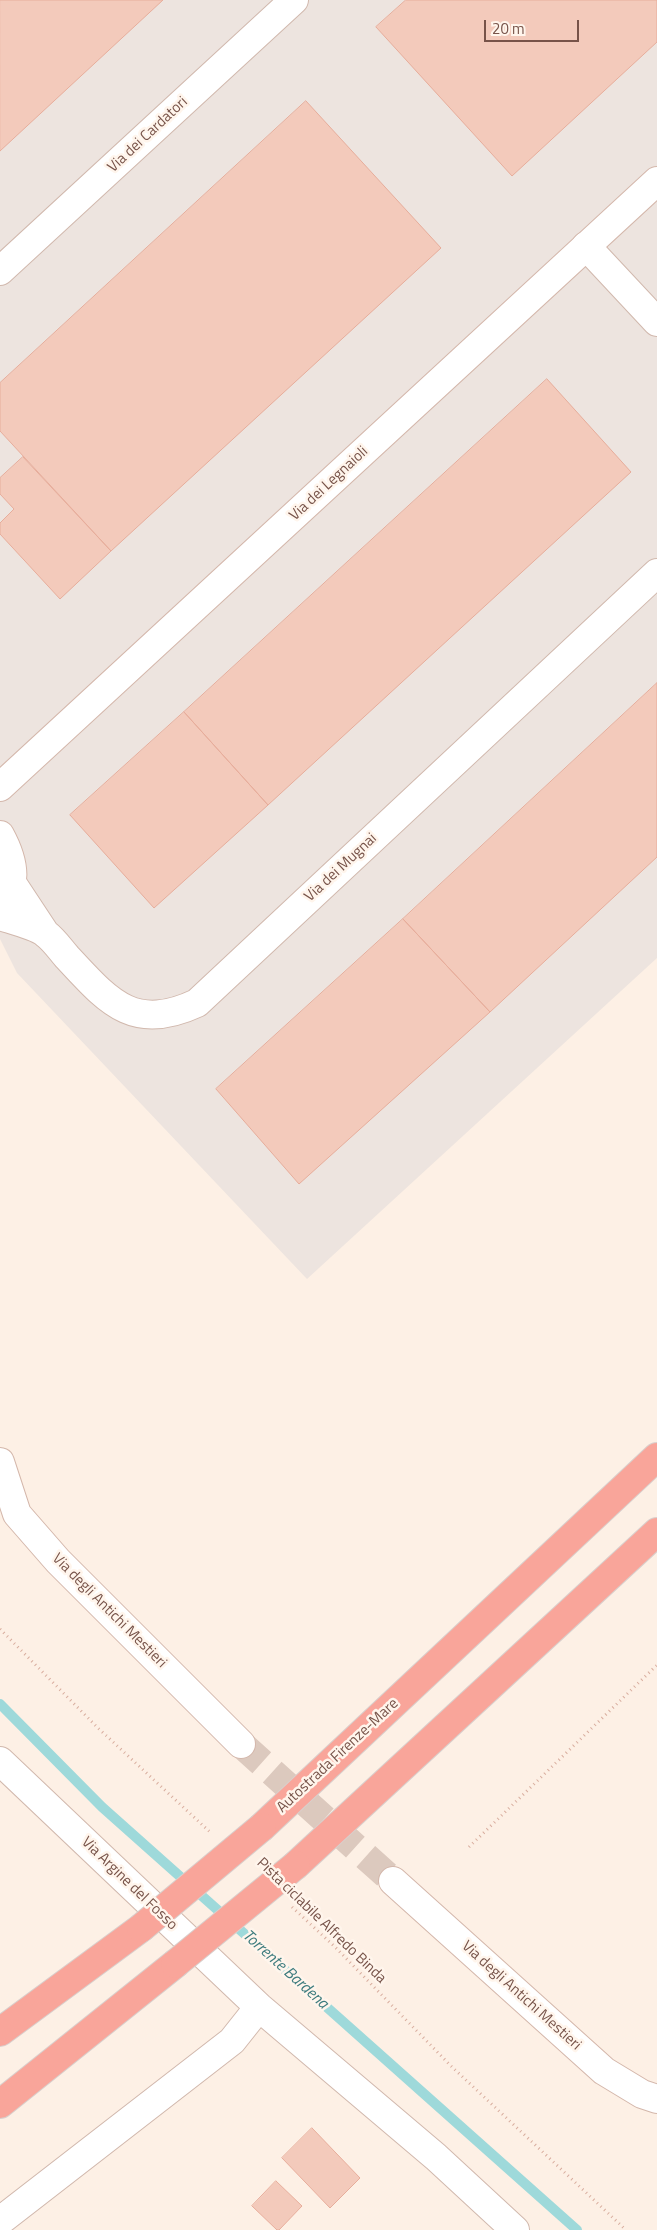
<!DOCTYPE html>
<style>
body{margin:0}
#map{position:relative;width:657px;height:2230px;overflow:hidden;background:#fdf0e5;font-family:"Titillium Web",sans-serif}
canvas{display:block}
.scale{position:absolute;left:484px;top:20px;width:95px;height:22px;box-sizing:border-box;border:2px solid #775349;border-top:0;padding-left:6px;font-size:15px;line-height:18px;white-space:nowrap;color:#775349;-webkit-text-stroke:4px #fff5ec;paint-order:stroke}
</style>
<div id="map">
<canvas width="657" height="2230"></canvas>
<div class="scale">20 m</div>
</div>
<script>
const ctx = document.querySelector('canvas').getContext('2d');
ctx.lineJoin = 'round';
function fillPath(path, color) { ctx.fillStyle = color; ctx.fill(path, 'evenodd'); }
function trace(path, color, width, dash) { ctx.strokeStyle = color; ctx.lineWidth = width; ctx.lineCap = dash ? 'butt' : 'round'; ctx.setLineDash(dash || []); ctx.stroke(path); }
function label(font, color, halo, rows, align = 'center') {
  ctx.font = font + ' "Titillium Web",sans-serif'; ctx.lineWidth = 5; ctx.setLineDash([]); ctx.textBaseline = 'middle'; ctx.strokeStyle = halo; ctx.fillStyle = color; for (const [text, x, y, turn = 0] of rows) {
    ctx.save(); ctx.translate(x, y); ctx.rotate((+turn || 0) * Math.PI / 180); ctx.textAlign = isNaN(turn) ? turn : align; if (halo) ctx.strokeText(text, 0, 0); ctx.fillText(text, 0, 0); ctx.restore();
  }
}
const industrial = new Path2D(`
 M0,0H657V958L307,1279L17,973L0,939Z`);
const stream = new Path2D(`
 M0,1704L102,1807L577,2230`);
const building = new Path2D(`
 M0,0H163L0,151Z
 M406,0H657V42L512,176L376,27Z
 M306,101L441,248L111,551L0,431V383Z
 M547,379L631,472L268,805L184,712Z
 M23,457L111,551L60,599L0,534V523L14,509L0,494V478Z
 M657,683V857L490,1012L403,919Z
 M184,712L268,805L154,908L70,815Z
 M403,919L490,1012L299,1184L216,1089Z
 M312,2128L360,2178L330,2208L282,2158Z
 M276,2181L302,2206L279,2230H277L252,2206Z`);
const secondaryTunnel = new Path2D(`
 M241,1744L393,1881`);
const path = new Path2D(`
 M0,1629L98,1728L210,1832
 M469,1847L657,1665
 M292,1907L335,1947L451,2066L626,2230`);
const street = new Path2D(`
 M586,246L657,322
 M0,271L294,0
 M12,883L45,933
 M0,916C12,920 37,926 46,934C54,940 60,949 67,957C108,1001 133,1033 197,1003L657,573
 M0,1761L259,2007L436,2157L515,2230
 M0,2221L232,2041L259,2007`);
const secondary = new Path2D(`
 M0,787L657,181
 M0,835C16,864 17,885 0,913
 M0,1462L17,1514L58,1561L241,1744
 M393,1881L604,2071L642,2094L657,2099`);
const highway = new Path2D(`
 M262,1827L657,1457
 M296,1865L657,1532
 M0,2032L141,1928
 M0,2104L175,1964`);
const highwayBridge = new Path2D(`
 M141,1928L262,1827
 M175,1964L296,1865`);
const streetNames = [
 ["Via dei Cardatori",148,135,-43],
 ["Via dei Legnaioli",329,484,-43],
 ["Via dei Mugnai",341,868,-43],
 ["Via degli Antichi Mestieri",109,1611,45],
 ["Autostrada Firenze-Mare",338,1756,-43],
 ["Via Argine del Fosso",129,1884,44],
 ["Pista ciclabile Alfredo Binda",321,1921,44],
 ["Via degli Antichi Mestieri",521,1996,42]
];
const waterNames = [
 ["Torrente Bardena",285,1970,42]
];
fillPath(industrial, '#ede4df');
trace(stream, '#9ed9da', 10);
fillPath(building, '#f3cabb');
trace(building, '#e7ad9b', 1);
trace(secondaryTunnel, '#dcc9be', 28, [28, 14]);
trace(street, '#d1b8ad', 30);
trace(secondary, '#d4b7ab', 30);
trace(highway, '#d9cfcc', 30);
trace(path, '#d8ad9e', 3, [1, 4]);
trace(street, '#fff', 28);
trace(secondary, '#fff', 28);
trace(highway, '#f9a59a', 28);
trace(highwayBridge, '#d9cfcc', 30, []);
trace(highwayBridge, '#f9a59a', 28);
label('15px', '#775349', '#fff5ec', streetNames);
label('italic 16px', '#3c7b7d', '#fff5ec', waterNames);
</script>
